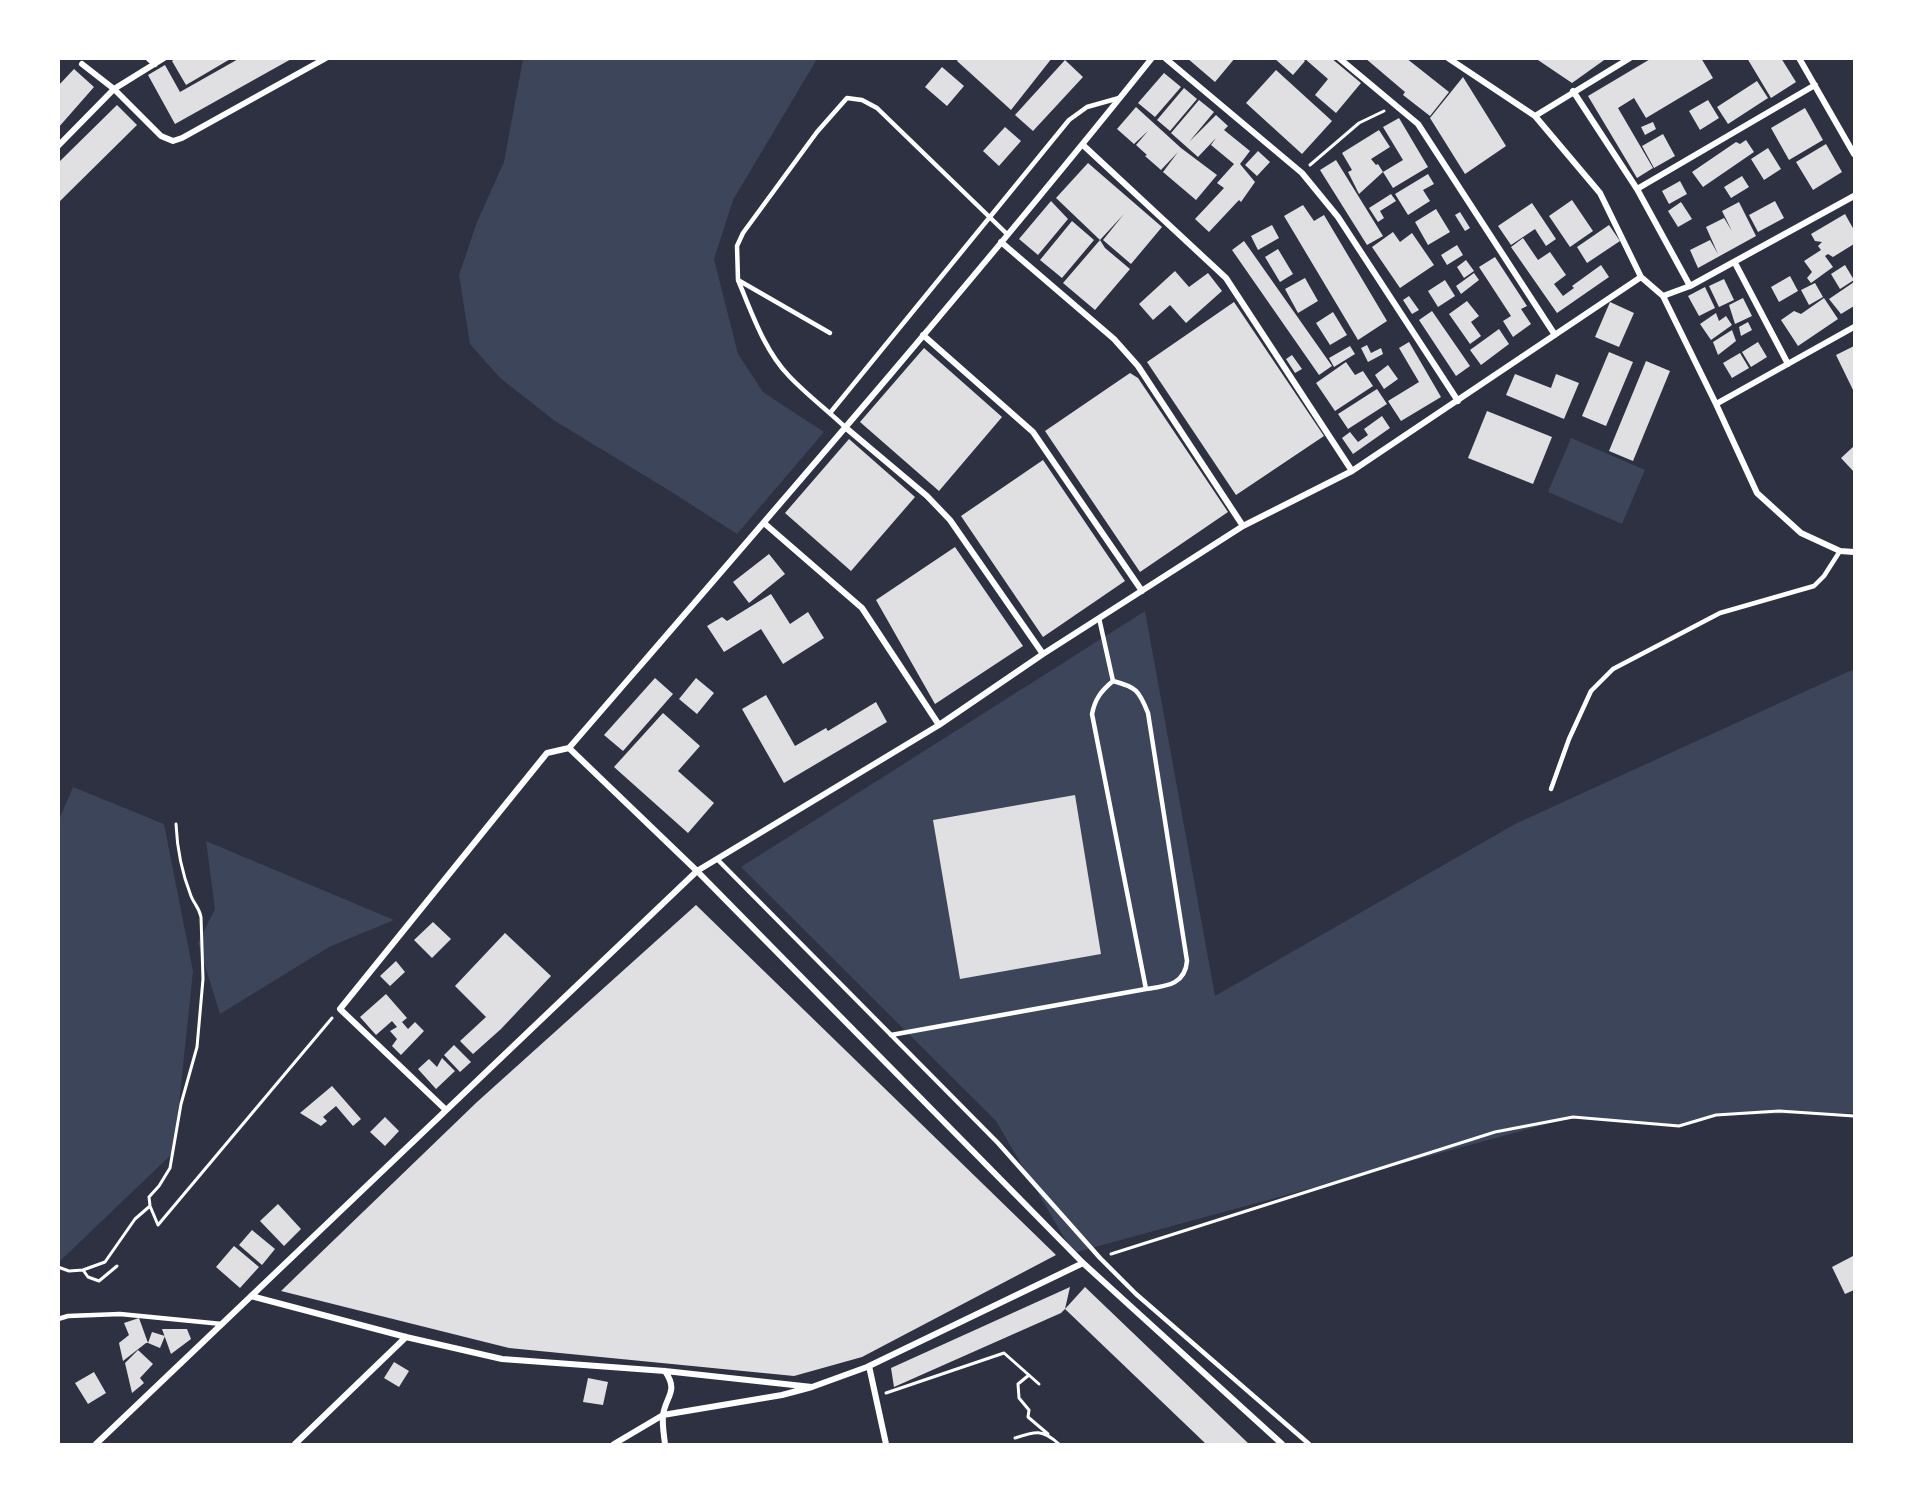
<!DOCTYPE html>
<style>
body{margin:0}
#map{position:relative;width:1913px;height:1503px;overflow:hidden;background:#2d3142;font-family:Karla,sans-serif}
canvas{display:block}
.frame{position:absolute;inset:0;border:60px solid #fff;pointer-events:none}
</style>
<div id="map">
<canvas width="1913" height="1503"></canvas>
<div class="frame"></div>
</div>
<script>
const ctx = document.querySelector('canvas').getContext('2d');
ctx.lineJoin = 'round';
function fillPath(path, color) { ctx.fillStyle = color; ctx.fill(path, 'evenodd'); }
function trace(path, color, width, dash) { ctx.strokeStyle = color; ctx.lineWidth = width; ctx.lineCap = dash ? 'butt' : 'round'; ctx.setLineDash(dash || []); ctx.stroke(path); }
const green = new Path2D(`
 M523,59H817L733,200L714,259L738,354L763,392L824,432L737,534L670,491L555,421L500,378L470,344L459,275L477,222L504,162Z
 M1571,438L1645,470L1622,524L1548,492Z
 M1145,611L1215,996L1515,824L1854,669V1113L1716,1115L1679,1126L1573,1117L1073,1253L996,1121L741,867Z
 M73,787L164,824L193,971L174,1152L60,1261L58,822Z
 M206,841L394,920L329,947L220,1014L198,943L215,909Z`);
const building = new Path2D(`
 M176,58H232L186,85L172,61Z
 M240,58H293L175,124L148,75L165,65L180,92Z
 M959,58H1052L1011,110L957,61Z
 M1187,58H1235L1215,82Z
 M1274,58H1302L1305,61L1293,75Z
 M1304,58H1331L1361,83L1336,113L1315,95L1328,79Z
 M1365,58H1406L1449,92L1430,116L1403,95L1405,92Z
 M1535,58H1607L1572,83Z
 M1652,58H1701L1713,78L1646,118L1634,98L1618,108L1653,168L1637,178L1588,96Z
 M1747,58H1781L1796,82L1771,98Z
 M1065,60L1083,77L1033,131L1015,115Z
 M942,67L964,86L947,106L925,87Z
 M74,69L94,87L58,128V86Z
 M1276,70L1332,121L1302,154L1246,103Z
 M1164,73L1181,87L1155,117L1138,103Z
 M1463,77L1506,146L1465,174L1430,118Z
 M1757,81L1768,98L1728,124L1717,107Z
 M1184,88L1197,99L1170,131L1157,120Z
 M1199,100L1214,112L1189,142L1216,115L1228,126L1224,130L1250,151L1240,164L1255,182L1241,202L1239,200L1209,232L1195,219L1224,188L1217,183L1234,164L1211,145L1216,138L1198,157L1171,133Z
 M1708,100L1719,118L1700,130L1689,111Z
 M117,105L137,125L58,203V163Z
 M1136,107L1181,148L1217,175L1196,200L1163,172L1178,152L1161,170L1145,156L1147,155L1136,145L1148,131L1134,144L1117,129Z
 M1805,108L1823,140L1789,160L1771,128Z
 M1399,118L1428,167L1393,188L1383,172L1403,160L1383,127Z
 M1653,122L1656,129L1645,135L1641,127Z
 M1005,127L1021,141L999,166L983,151Z
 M1379,130L1390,147L1371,159L1376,165L1378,164L1383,172L1359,194L1348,172L1352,170L1342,153Z
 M1663,134L1675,156L1654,168L1642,146Z
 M1746,140L1754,152L1703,187L1692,172L1736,142L1740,144Z
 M1826,144L1842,172L1813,190L1796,162Z
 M1768,148L1781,169L1764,180L1751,159Z
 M1258,151L1270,162L1257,176L1245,165Z
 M1336,160L1383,236L1367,245L1320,170Z
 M1088,163L1162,227L1131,264L1103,240L1124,214L1100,240L1056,198Z
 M1428,174L1434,184L1423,190L1430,201L1408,215L1395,194Z
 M1742,176L1749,187L1731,198L1724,187Z
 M1680,181L1687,194L1669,204L1662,191Z
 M1391,194L1396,201L1380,211L1384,218L1378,222L1369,208Z
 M1572,200L1593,231L1570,247L1549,216Z
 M1051,201L1068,219L1038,255L1019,239Z
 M1775,201L1784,218L1758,232L1749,215Z
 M1681,202L1692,219L1678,227L1668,211Z
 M1739,202L1756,236L1698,268L1690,250L1710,240L1718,254L1706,227L1724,218L1732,231L1722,211Z
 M1532,203L1556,239L1546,246L1535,229L1511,245L1498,226Z
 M1303,205L1314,221L1324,215L1387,321L1358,340L1284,216Z
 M1436,209L1450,232L1428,245L1415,222Z
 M1460,212L1470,228L1465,231L1455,215Z
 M1845,214L1854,230V244L1833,257L1828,254L1825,256L1833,267L1811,283L1807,278L1812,272L1804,261L1821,250L1818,246L1822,242L1815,241L1811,234Z
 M1072,221L1094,240L1062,278L1040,260Z
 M1272,225L1279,238L1258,250L1251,236Z
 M1609,225L1620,241L1587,263L1577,247Z
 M1393,232L1400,242L1412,233L1434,265L1400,288L1372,247Z
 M1523,238L1538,260L1550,252L1566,275L1554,284L1563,296L1574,288L1572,286L1601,265L1609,277L1557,313L1511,247Z
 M1100,240L1105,248L1130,269L1095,310L1063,283Z
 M1244,241L1332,366L1319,375L1232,250Z
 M1457,245L1463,255L1447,265L1441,255Z
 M1278,249L1293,274L1280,282L1265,257Z
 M1495,257L1527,306L1521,309L1531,324L1513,337L1503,321L1511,316L1479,267Z
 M1466,260L1474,271L1464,278L1457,267Z
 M1845,265L1854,280L1840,289L1831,274Z
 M1175,271L1189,287L1208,273L1222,291L1186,323L1170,305L1153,320L1139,304Z
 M1474,273L1479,280L1461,294L1456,286Z
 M1790,276L1798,291L1779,302L1771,287Z
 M1305,278L1318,301L1298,313L1285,289Z
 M1724,279L1734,300L1719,307L1709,286Z
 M1445,280L1455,296L1438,307L1428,291Z
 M1854,282V306L1841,314L1829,299Z
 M1815,283L1823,297L1809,305L1801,290Z
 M1705,287L1715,308L1699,316L1688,296Z
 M1409,296L1419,310L1412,314L1403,300Z
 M1743,298L1752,316L1735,324L1729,305Z
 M1824,298L1838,319L1798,346L1781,320L1794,311L1801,314Z
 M1467,301L1479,316L1471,322L1481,336L1470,344L1449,314Z
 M1234,302L1324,436L1236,495L1147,362Z
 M1610,302L1634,313L1619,347L1595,337Z
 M1432,311L1470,366L1456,376L1419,320Z
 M1333,312L1347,335L1330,345L1316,323Z
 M1716,313L1719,321L1726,316L1732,325L1711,340L1700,324Z
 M1748,322L1752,330L1741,336L1739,327Z
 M1499,329L1509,344L1481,365L1470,350Z
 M1732,330L1736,341L1718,355L1713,342Z
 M1409,342L1441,397L1401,421L1388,401L1419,382L1399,348Z
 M1758,342L1767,357L1751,367L1742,352Z
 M1367,345L1371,353L1381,348L1383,354L1368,362L1361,348Z
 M1350,346L1355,354L1334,367L1329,358Z
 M1854,346V392L1836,355Z
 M924,348L1002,417L939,491L860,422Z
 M1609,352L1633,362L1606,426L1582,416Z
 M1740,353L1749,368L1732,378L1723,363Z
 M1292,355L1302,369L1295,373L1286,359Z
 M1646,361L1670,371L1633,461L1609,451Z
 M1346,362L1355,375L1363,371L1373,386L1335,411L1316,383Z
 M1388,365L1398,379L1384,389L1375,375Z
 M1130,373L1138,378L1228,512L1140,572L1045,431Z
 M1515,374L1551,388L1556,374L1579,383L1564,419L1506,395Z
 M1377,389L1387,404L1348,429L1338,414Z
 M1487,411L1552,437L1533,484L1468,458Z
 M1382,416L1390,428L1353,454L1342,438L1350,432L1358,442L1368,435L1364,429Z
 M849,439L915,497L851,571L785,513Z
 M1854,446V472L1841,458Z
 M1043,460L1125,581L1043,637L961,516Z
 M955,547L1023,646L935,704L876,600Z
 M769,554L785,574L749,603L733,582Z
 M771,594L790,624L808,612L824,638L783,664L761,629L724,652L707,626L722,617L727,621Z
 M655,678L673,694L623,751L604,735Z
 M696,678L714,693L697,714L679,699Z
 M766,695L795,746L826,728L828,731L876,702L887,722L784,783L742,709Z
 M663,713L700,746L678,771L714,803L688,833L614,767Z
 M1075,795L1101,954L960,979L933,820Z
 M696,905L1056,1255L862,1357L794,1376L509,1348L281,1291L477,1102Z
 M433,922L451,939L432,958L414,940Z
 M505,933L551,976L501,1029L473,1054L460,1041L486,1017L455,986Z
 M396,961L405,972L390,986L380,976Z
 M386,994L407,1018L402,1022L408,1029L415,1022L424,1031L401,1055L392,1046L397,1039L390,1031L397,1027L392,1021L376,1035L360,1017Z
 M454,1045L471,1062L460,1072L444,1055Z
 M442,1058L455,1071L436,1089L418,1069L429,1059L437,1067Z
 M332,1086L361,1119L353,1126L336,1106L323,1117L327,1121L321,1126L300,1113Z
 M385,1117L399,1131L385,1146L370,1132Z
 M278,1204L301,1229L284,1246L260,1221Z
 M252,1230L275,1249L262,1265L239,1245Z
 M234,1246L259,1267L240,1288L216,1267Z
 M1853,1256L1854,1260V1290L1845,1294L1832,1267Z
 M1070,1287L1065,1309L1085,1287L1249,1444H1206L1065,1309L1061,1313L894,1387L891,1368Z
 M139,1318L148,1343L152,1332L165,1336L160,1348L148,1343H146L123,1361L119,1343L129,1335L124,1323Z
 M162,1329H187L191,1339L171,1354Z
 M138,1350L153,1364L140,1378L144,1383L132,1393L125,1363Z
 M394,1362L409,1371L399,1387L384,1378Z
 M94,1372L106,1393L88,1404L75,1383Z
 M588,1378L608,1382L603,1405L583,1402Z`);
const path = new Path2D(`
 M1310,165L1359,123L1384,111
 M176,824C177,848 182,873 191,896C194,904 199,907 201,917L203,979L197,1047L181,1104L170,1168L159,1186L149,1197L150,1206L158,1225L332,1018
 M1111,1254L1495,1132L1573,1117L1679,1126L1716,1115L1779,1111L1854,1116
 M58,1267L69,1271L83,1270L105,1262L135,1219L150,1206
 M83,1270L88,1277L99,1281L117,1266
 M1029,1375L1018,1384L1019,1398L1029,1410L1028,1417L1048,1434
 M886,1393L1004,1353L1039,1384
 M1015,1438C1036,1431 1042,1429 1059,1444`);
const service = new Path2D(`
 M738,280C752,313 764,350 789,376C806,394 827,410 845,427
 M830,333L738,280L737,246L743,233L817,132L847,98L862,100L877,108L1007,234
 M830,413L1069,120L1087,107L1119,98
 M1113,681C1136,687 1139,690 1148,713L1187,961C1185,985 1166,986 1146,989
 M1551,789L1569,739L1591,691L1613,669L1720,613L1814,586L1824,576L1840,551
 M717,859L998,1143L1100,1258L1136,1294L1309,1444
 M891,1035L1146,989L1092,714C1095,699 1101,691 1113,681L1099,618
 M58,1319L68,1316L120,1314L222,1324`);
const minor = new Path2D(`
 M148,58L155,64
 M1165,58L1302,173L1338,217L1458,401
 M1339,58L1418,124L1555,335
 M1448,58L1535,116L1600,193L1641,277L1663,296L1716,404L1757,493L1801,533L1840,551L1854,552
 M1799,58L1854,154
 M82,64L114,89L161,136L173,141L182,138L326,58
 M1573,91L1637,189L1690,286
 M1535,116L1630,58
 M1083,145L1226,278L1352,471
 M58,146L114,89L164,58
 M1637,189L1815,85
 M1001,242L1114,339L1138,366L1243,526
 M1735,263L1788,364
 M1663,296L1690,286L1854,196
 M923,335L1033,432L1142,591
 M1716,404L1854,327
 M845,427L927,496L950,520L1043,654
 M764,523L862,608L939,725
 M569,748L697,871L1083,1263L1282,1444
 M446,1110L340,1009L547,753L569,748C766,520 964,293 1152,58
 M251,1296L406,1337L502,1359L665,1371L812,1387
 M869,1366L886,1444
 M96,1444L697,871L939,725L1043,654L1243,526L1352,471L1641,277
 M295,1444L406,1337
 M614,1444L663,1415L782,1395L812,1387L867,1367L1083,1263
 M665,1444C664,1435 662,1425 663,1415C666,1395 679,1392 665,1371`);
fillPath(green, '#3c4559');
fillPath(building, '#e0e0e3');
trace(path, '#fff', 3);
trace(service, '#fff', 4.5);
trace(minor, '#fff', 6);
</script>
